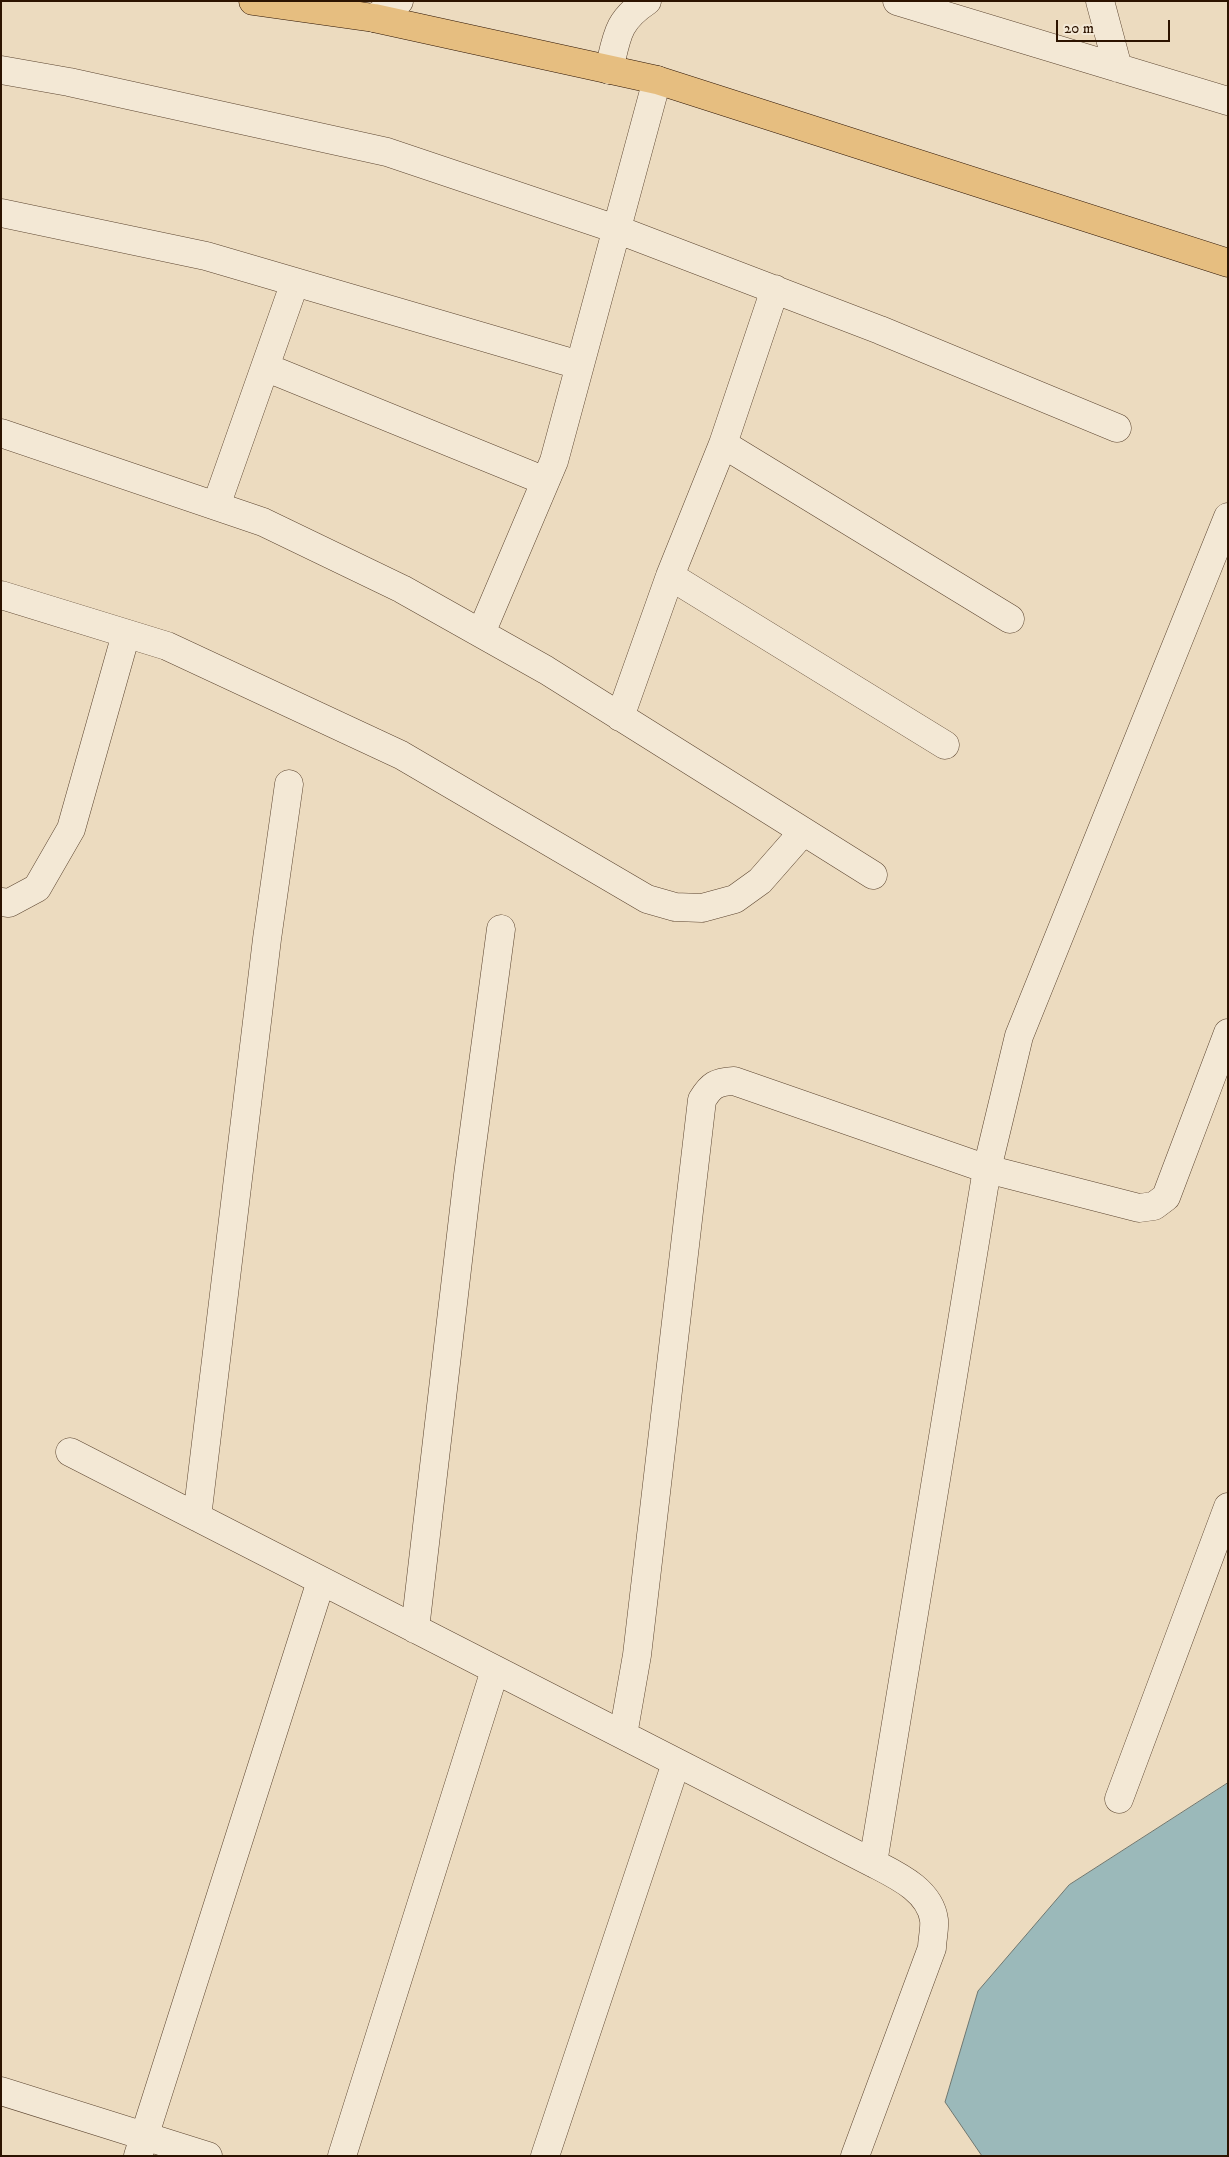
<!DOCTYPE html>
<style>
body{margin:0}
#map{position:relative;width:1229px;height:2157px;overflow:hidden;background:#ecdbbf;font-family:"IM FELL DW Pica",serif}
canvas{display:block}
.frame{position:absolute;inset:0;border:2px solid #2c1300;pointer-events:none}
.scale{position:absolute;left:1056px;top:20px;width:114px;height:22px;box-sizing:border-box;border:2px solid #2c1300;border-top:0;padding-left:6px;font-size:15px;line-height:18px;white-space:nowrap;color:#2c1300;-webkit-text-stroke:4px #f3e8d5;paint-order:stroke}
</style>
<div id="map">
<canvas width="1229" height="2157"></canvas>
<div class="frame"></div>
<div class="scale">20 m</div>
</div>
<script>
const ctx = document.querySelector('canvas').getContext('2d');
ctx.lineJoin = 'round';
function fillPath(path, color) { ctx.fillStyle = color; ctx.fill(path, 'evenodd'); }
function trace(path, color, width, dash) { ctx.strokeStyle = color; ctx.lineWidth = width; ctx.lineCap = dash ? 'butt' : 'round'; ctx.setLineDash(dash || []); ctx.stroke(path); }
const water = new Path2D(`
 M1228,1783V2156H982L945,2102L978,1991L1069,1885Z`);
const minor = new Path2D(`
 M897,1L1228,101
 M1100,1L1118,68
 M374,18L399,1
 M1,70L69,82L387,152L616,229L880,330L1117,428
 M609,70C617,36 617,21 647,1
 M1,213L206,256L579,365
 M265,367L545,481
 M1,433L263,522L402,589L546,670L873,875
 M723,444L1010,619
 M216,506L295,282
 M670,576L945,745
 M1,595L167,646L401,755L647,899L675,907L702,908L735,899L760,881L803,832
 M481,633L554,461L657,80
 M620,717L670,576L723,444L775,289
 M1,902L9,903L37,888L71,829L126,634
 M70,1452L873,1863C896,1875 930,1890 934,1920C935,1929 932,1940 932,1948L855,2156
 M197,1517L267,939L289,784
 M415,1629L468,1175L501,929
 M623,1735L637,1655L702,1100C711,1085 716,1082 734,1081L987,1169L1139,1208L1154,1206L1166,1197L1228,1033
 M1119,1799L1228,1507
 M873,1863L987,1169L1019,1036L1228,517
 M1,2091L208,2156
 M138,2156L321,1581
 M342,2156L495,1670
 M545,2156L676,1763`);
const major = new Path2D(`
 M253,1L374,18L657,80L1228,263`);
fillPath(water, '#9bb9ba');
trace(water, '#6f7770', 1);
trace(minor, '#5c4530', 29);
trace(major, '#2c1300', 29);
trace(minor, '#f3e8d5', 28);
trace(major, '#e6be80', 28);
</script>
